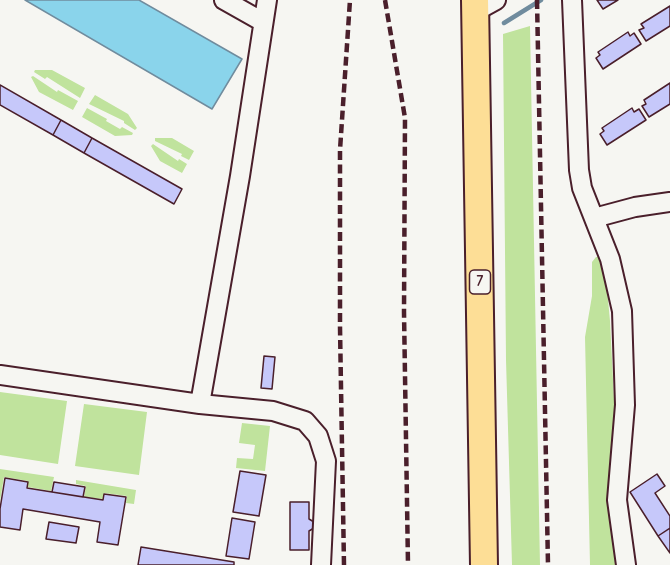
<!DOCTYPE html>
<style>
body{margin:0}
canvas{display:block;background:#f6f6f2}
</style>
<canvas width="670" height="565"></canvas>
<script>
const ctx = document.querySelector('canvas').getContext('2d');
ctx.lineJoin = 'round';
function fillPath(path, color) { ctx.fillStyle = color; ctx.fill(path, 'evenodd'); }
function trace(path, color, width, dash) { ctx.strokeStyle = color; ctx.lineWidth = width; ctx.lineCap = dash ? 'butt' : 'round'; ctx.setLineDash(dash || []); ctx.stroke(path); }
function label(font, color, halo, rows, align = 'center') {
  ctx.font = font + ' "Comic Neue",sans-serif'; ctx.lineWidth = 6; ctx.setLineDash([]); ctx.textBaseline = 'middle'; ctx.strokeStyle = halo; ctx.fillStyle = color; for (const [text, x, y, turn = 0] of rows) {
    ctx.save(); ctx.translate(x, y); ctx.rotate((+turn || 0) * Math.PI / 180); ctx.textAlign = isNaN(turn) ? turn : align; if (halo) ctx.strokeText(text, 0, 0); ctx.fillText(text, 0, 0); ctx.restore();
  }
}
const green = new Path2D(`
 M530,26L540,565H512L506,360L503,34Z
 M35,70H52L85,88L80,98L47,77L45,79L34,72Z
 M33,76L57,92L58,90L78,101L73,110L39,92L31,77Z
 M95,95L128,114L137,128L135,130L124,123V121L89,104Z
 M87,108L107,119L106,121L120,129L122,127L133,133L132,135L115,136L82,117Z
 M155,138H172L194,151L189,160L181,156L182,154L155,141Z
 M153,144L178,161L179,159L187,164L182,173L160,161L151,146Z
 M596,257H604L610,321L615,419L612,505L615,565H590L585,337L592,296V262Z
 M0,392L67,401L58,464L0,455Z
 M84,404L147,412L139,475L75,466Z
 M242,423L270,426L265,471L236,468L237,458L253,459L255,445L239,443Z
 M0,469L54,477L51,491L28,487V481L4,477L0,501Z
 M76,480L136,490L134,504L126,503L127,496L104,493L103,499L84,497L86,486L76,484Z`);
const water = new Path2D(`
 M25,0H139L242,59L212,109Z`);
const stream = new Path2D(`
 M504,23L541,0`);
const building = new Path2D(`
 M597,0H618L603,9Z
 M670,6V26L646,41L639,30L644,28L641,24Z
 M628,32L630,36L634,33L641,44L603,69L596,58L600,55L598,52Z
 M670,83V104L649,117L642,106L646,104L644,100Z
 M0,85L61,120L53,135L0,105Z
 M632,108L634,112L639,109L646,120L607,145L600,134L604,131L602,128Z
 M61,120L92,138L84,153L53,135Z
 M92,138L182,189L174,204L84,153Z
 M264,356L275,357L272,389L261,388Z
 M240,471L266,475L259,516L233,512Z
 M657,474L665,486L655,493L670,516V528L658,536L630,492Z
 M5,478L28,482L27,488L52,492L103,500L104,494L126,497L118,545L97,542L100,522L23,509L20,530L0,527V509Z
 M54,482L85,487L83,497L52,492Z
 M290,502H309V519L314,522V528L309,531V550H290Z
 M232,518L255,522L249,559L226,556Z
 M49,522L79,527L76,543L46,539Z
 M670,528V553L658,536Z
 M141,547L234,562V565H138Z`);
const minor = new Path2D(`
 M224,0L263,22
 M572,0L579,170L582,188L610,259L622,311L625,405L617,500L626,565
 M472,1L476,11L496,0
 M594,218L635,207L670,202
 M0,375L200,404L240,176L267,0
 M200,404L273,411L305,421L318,436L326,461L321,565`);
const highway = new Path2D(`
 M475,0L484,565`);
const rail = new Path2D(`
 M385,0L405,118L404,312L408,565
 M537,0L548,565
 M344,565L340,327V150L350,0`);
const shields = [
 [480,282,21]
];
const shieldNames = [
 ["7",480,282]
];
fillPath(green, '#c0e39d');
fillPath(water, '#8ad4eb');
trace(water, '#708c9e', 1.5);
trace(stream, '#708c9e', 4.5);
fillPath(building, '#c6c8fa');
trace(building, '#4a1f2b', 1.5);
trace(minor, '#4a1f2b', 22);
trace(highway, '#4a1f2b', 30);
trace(minor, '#f6f6f2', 18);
trace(highway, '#fdde96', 26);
trace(rail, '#4a1f2b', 4.5, [9, 4.5]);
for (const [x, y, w] of shields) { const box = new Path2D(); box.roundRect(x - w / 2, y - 12, w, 24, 4.5); ctx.fillStyle = '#f6f6f2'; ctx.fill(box); trace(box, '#4a1f2b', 1.5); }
label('bold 15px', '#4a1f2b', null, shieldNames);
</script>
